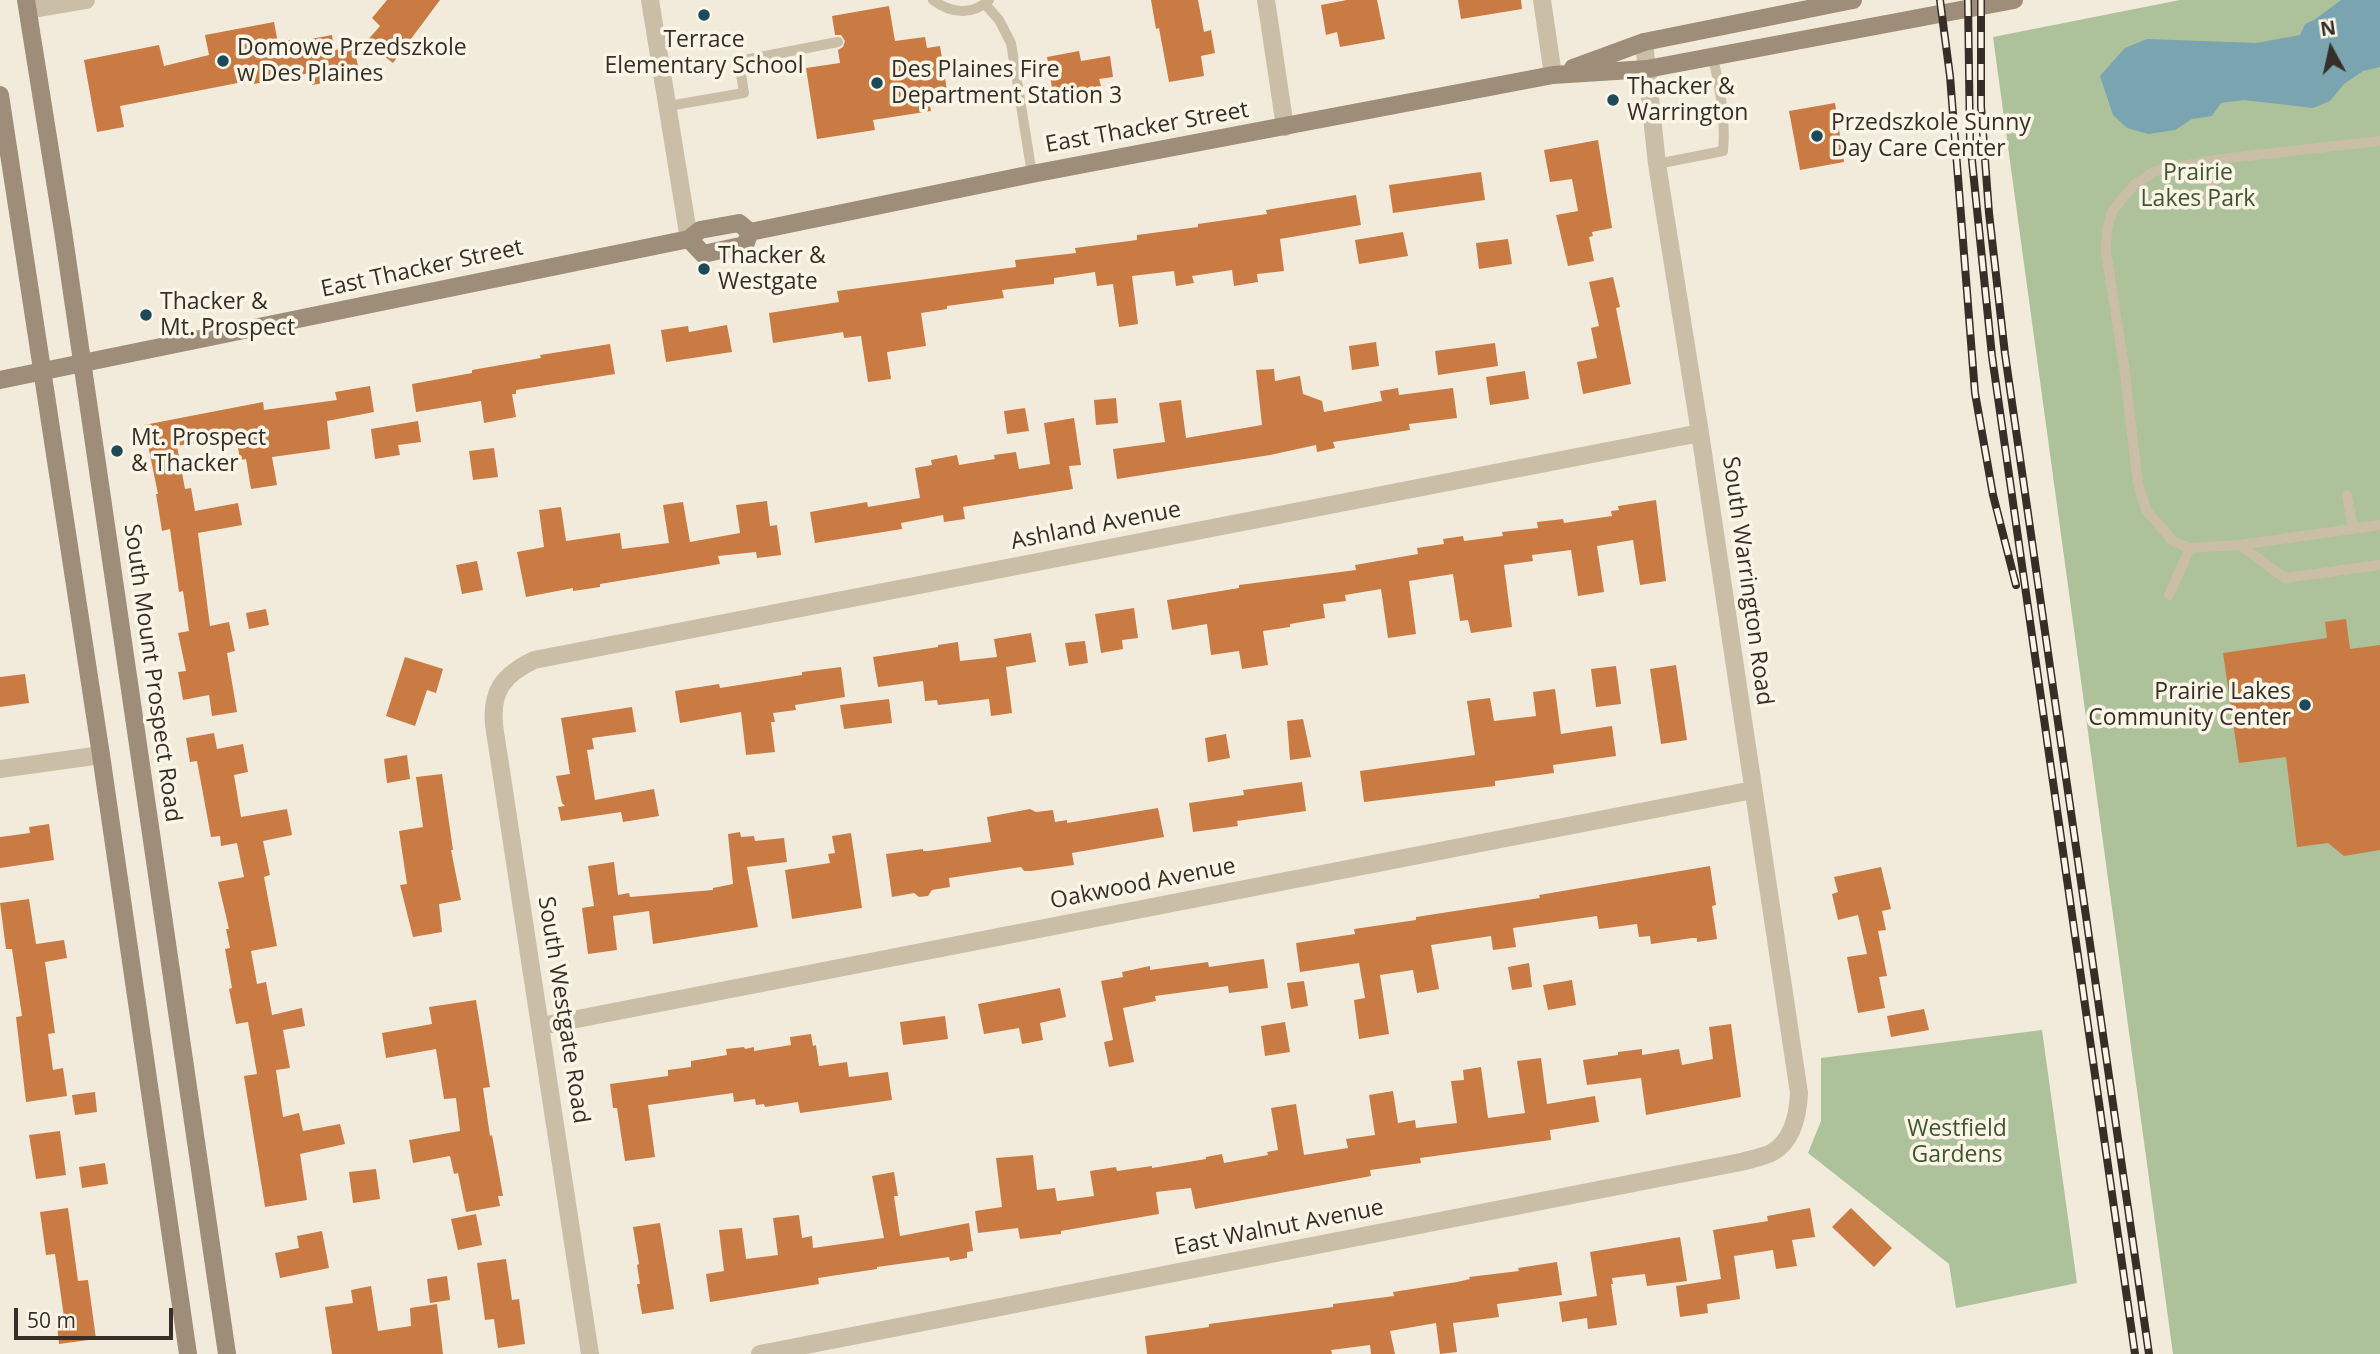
<!DOCTYPE html>
<style>
body{margin:0}
#map{position:relative;width:2380px;height:1354px;overflow:hidden;background:#f2ebdb;font-family:"Open Sans",sans-serif}
canvas{display:block}
.north{position:absolute;left:2296px;top:14px;width:70px;height:70px;-webkit-text-stroke:5px #faf5e7;paint-order:stroke;rotate:352deg;font-size:19px;font-weight:700;line-height:28px;text-align:center;color:#372f27}
.north::after{content:'';display:block;margin:auto;width:24px;height:32px;background:#372f27;clip-path:polygon(50% 0,100% 100%,50% 72%,0 100%)}
.scale{position:absolute;left:14px;top:1308px;width:159px;height:32px;box-sizing:border-box;border:4px solid #372f27;border-top:0;padding-left:9px;font-size:21px;line-height:24px;white-space:nowrap;color:#372f27;-webkit-text-stroke:5px #faf5e7;paint-order:stroke}
</style>
<div id="map">
<canvas width="2380" height="1354"></canvas>
<div class="north">N</div>
<div class="scale">50 m</div>
</div>
<script>
const ctx = document.querySelector('canvas').getContext('2d');
ctx.lineJoin = 'round';
function fillPath(path, color) { ctx.fillStyle = color; ctx.fill(path, 'evenodd'); }
function trace(path, color, width, dash) { ctx.strokeStyle = color; ctx.lineWidth = width; ctx.lineCap = dash ? 'butt' : 'round'; ctx.setLineDash(dash || []); ctx.stroke(path); }
function label(font, color, halo, rows, align = 'center') {
  ctx.font = font + ' "Open Sans",sans-serif'; ctx.lineWidth = 7; ctx.setLineDash([]); ctx.textBaseline = 'middle'; ctx.strokeStyle = halo; ctx.fillStyle = color; for (const [text, x, y, turn = 0] of rows) {
    ctx.save(); ctx.translate(x, y); ctx.rotate((+turn || 0) * Math.PI / 180); ctx.textAlign = isNaN(turn) ? turn : align; if (halo) ctx.strokeText(text, 0, 0); ctx.fillText(text, 0, 0); ctx.restore();
  }
}
const green = new Path2D(`
 M2180,0H2380V1354H2173L1993,37Z
 M2042,1030L2077,1283L1956,1308L1949,1264L1808,1153L1821,1121V1058Z`);
const water = new Path2D(`
 M2341,0H2380V67L2363,71L2344,84L2330,101L2313,108L2244,100L2221,103L2212,116L2192,119L2175,130L2148,134L2127,128L2113,115L2100,76L2125,48L2147,39L2256,43L2300,35L2305,24L2314,20Z`);
const building = new Path2D(`
 M387,0H440L393,63L366,42L380,26L372,18Z
 M1151,0H1198L1204,32L1211,30L1215,53L1201,56L1204,76L1169,82L1159,28L1156,29Z
 M1347,0H1377L1385,39L1340,47L1337,32L1326,35L1321,5Z
 M1458,0H1521L1522,9L1461,19Z
 M889,6L895,41L925,37L927,48L940,46L948,97L929,101L931,111L873,120L875,130L817,139L806,68L840,63L838,50L843,47L845,41L841,35H835L832,16Z
 M274,22L278,43L294,39L295,42L332,35L334,50L354,47L360,76L312,85L309,73L254,84L253,80L120,106L124,127L97,132L84,60L159,45L164,66L209,55L205,35Z
 M1079,51L1081,61L1110,56L1113,77L1099,79L1101,86L1053,94L1047,57Z
 M1835,103L1844,162L1800,170L1789,111Z
 M1598,140L1612,228L1592,232L1593,236L1589,237L1594,261L1568,266L1556,215L1578,211L1572,179L1550,182L1544,150Z
 M1481,172L1485,200L1393,213L1389,185Z
 M1356,195L1361,225L1280,239L1284,271L1257,274L1258,282L1234,286L1232,270L1192,276L1194,283L1176,286L1174,271L1132,276L1138,324L1119,327L1113,284L1097,286L1095,272L1054,278V284L1002,290L1004,298L947,306V309L921,313L926,346L887,352L891,379L868,382L861,336L844,338L843,332L773,343L769,313L839,302L837,291L1016,267L1015,260L1076,253L1075,248L1137,240V235L1198,227V224L1267,214L1266,210Z
 M1403,232L1408,256L1359,264L1355,240Z
 M1508,239L1512,264L1479,269L1476,243Z
 M1613,277L1620,307L1616,308L1631,384L1583,394L1577,362L1597,358L1591,328L1599,326L1589,282Z
 M727,325L732,352L666,362L661,330L688,326L689,332Z
 M1376,342L1379,366L1352,370L1349,346Z
 M1495,343L1498,366L1438,375L1435,351Z
 M610,344L615,374L516,390V394H512L516,417L484,423L481,401L416,412L412,384L472,373V370L541,358L540,355Z
 M1274,369L1275,381L1300,376L1303,394L1322,401L1324,412L1382,401L1380,391L1398,388L1399,395L1453,388L1457,418L1409,424L1410,430L1333,442L1335,448L1317,452L1316,445L1270,455L1117,479L1113,449L1165,442L1159,403L1181,400L1186,438L1262,425L1256,370Z
 M1525,371L1529,399L1490,405L1486,377Z
 M370,386L374,412L327,421L330,449L272,457L277,485L251,489L246,459L240,460L236,434L177,446L185,489L191,488L195,511L238,503L242,525L198,533L210,626L229,622L235,651L227,653L237,712L212,716L209,695L183,700L178,672L186,671L178,633L189,631L183,591L179,592L170,529L162,531L156,494H158L144,425L263,402L264,410L337,400L335,392Z
 M1116,398L1118,423L1096,425L1094,400Z
 M1025,408L1029,431L1007,434L1004,411Z
 M1074,418L1081,465L1069,466L1073,489L963,507L965,519L944,522L943,515L901,523L902,529L815,543L810,512L867,502L868,507L920,498L915,468L932,465L931,460L957,455L959,465L995,459L994,455L1016,452L1019,469L1050,464L1044,423Z
 M418,421L421,442L398,445L400,455L375,459L371,429Z
 M494,448L498,477L473,480L469,451Z
 M1656,500L1666,581L1640,585L1633,540L1597,546L1604,592L1578,596L1571,550L1532,555L1533,561L1504,565L1512,627L1471,633L1468,620L1460,621L1453,574L1409,581L1416,634L1388,638L1381,589L1345,595L1346,601L1323,604L1325,618L1290,624V627L1263,631L1268,665L1242,669L1239,651L1211,655L1207,624L1172,630L1167,600L1239,588V585L1356,570L1355,565L1418,554L1417,548L1444,544L1443,539L1463,536L1464,541L1503,536L1502,532L1538,528L1537,522L1563,519L1564,523L1612,516L1611,511L1619,510L1618,506Z
 M767,501L770,526L777,525L781,555L757,558L756,552L718,556L720,564L600,584V587L573,591V588L526,597L517,552L544,547L539,510L561,507L566,541L620,533L622,549L669,543L663,505L683,502L690,542L740,533L736,505Z
 M477,561L483,590L462,594L456,565Z
 M1134,608L1138,638L1122,640L1123,649L1101,653L1095,614Z
 M266,609L269,625L249,629L246,613Z
 M2346,619L2350,649L2380,645V850L2344,856L2328,843L2297,847L2286,757L2239,763L2223,653L2327,638L2325,622Z
 M1031,633L1036,662L1006,667L1012,713L991,716L989,699L938,705L937,700L925,701L923,681L878,687L873,657L938,647V645L958,642L960,661L997,657L994,639Z
 M1085,641L1088,663L1069,666L1065,643Z
 M405,657L443,669L436,693L427,690L415,726L386,716Z
 M1676,665L1687,740L1661,744L1650,669Z
 M1616,666L1621,704L1596,707L1591,669Z
 M841,667L845,697L795,705L796,710L773,713L775,722H771L775,752L746,755L741,712L680,723L675,691L719,684L720,688L802,675V672Z
 M25,674L29,703L0,707V677Z
 M1555,689L1561,734L1612,726L1616,756L1553,765L1554,773L1495,781V786L1364,802L1360,771L1475,755L1467,701L1490,698L1494,721L1536,716L1533,692Z
 M889,699L892,723L844,729L840,705Z
 M632,707L636,732L592,738L594,749L587,750L595,800L654,789L659,816L623,822L621,812L561,821L558,807L565,806L562,803L556,776L570,774L561,718Z
 M1303,719L1311,757L1290,760L1287,721Z
 M214,733L217,749L243,744L248,772L234,775L241,817L287,809L292,835L263,841L270,875L264,877L277,946L251,951L257,984L266,982L272,1015L302,1008L305,1026L283,1030L290,1068L276,1070L283,1117L299,1113L303,1131L340,1124L345,1144L300,1154L307,1200L265,1207L244,1076L257,1074L248,1022L236,1024L229,989L232,988L225,949L230,948L226,929H229L218,882L244,877L237,843L221,846L220,836L211,837L197,761L190,762L186,738Z
 M1226,734L1230,758L1208,762L1205,738Z
 M407,755L410,779L387,783L384,759Z
 M442,774L453,850H451L461,900L439,904L442,932L413,937L400,885L407,884L399,831L423,827L416,777Z
 M1302,782L1306,811L1237,821L1238,826L1193,832L1189,803L1244,795L1243,790Z
 M1158,808L1164,837L1072,853L1074,865L1031,871H1024L1021,867L949,878L950,887L932,890L928,896L919,897L914,893L892,897L886,854L923,849V851H928L991,842L987,817L1030,809L1036,812L1053,810L1055,822L1067,820V823Z
 M49,824L54,860L0,868V837L30,833L29,827Z
 M740,832L741,837L754,836L755,841L784,838L787,862L747,867L758,927L653,944L649,911L613,916L617,950L588,954L582,908L594,906L588,866L614,862L618,895L629,893L630,897L713,890V888L733,884L728,834Z
 M851,833L862,908L792,919L785,870L830,863L828,854L835,853L832,836Z
 M1710,866L1716,905L1712,906L1717,939L1697,942V938H1692L1651,944L1650,936L1639,937L1637,924L1599,929L1597,916L1513,928L1516,947L1493,950L1491,936L1431,945L1439,989L1417,993L1413,970L1380,975L1389,1034L1359,1039L1354,1000L1365,998L1359,963L1300,972L1296,943L1355,934L1354,929L1416,920V917L1540,898L1539,895Z
 M1881,867L1891,909L1882,911L1886,930L1878,931L1887,976L1879,977L1885,1008L1858,1013L1847,957L1867,954L1858,915L1838,920L1832,894L1838,892L1834,877Z
 M29,899L36,944L64,940L67,958L45,962L55,1033L48,1034L53,1070L63,1068L67,1096L26,1102L16,1017L22,1016L12,949H6L0,903Z
 M1264,959L1268,988L1229,993L1228,986L1155,996L1156,1001L1123,1008L1134,1062L1109,1067L1104,1042L1113,1040L1101,981L1123,977L1122,972L1150,966V970L1208,962L1209,967Z
 M1529,963L1532,987L1512,990L1508,967Z
 M1572,980L1576,1005L1548,1010L1543,985Z
 M1304,981L1308,1006L1291,1009L1287,983Z
 M1060,988L1066,1017L1040,1023L1043,1040L1022,1044L1019,1028L984,1034L978,1004Z
 M476,1000L490,1087L483,1088L490,1136L492,1135L503,1196H498L500,1206L466,1212L458,1173L454,1174L450,1156L413,1163L409,1140L460,1131L456,1098L444,1099L436,1049L386,1058L382,1033L432,1024L429,1007Z
 M1924,1009L1929,1030L1891,1037L1887,1016Z
 M945,1016L948,1039L903,1045L900,1022Z
 M1285,1022L1290,1052L1265,1056L1261,1026Z
 M1731,1024L1741,1097L1646,1115L1641,1078L1587,1085L1583,1060L1618,1055V1052L1642,1049V1055L1679,1049L1682,1065L1713,1059L1709,1027Z
 M811,1034L813,1046L816,1045L819,1066L847,1062L849,1077L888,1072L892,1100L800,1113L798,1102L765,1107L764,1104L756,1105L755,1099L734,1102L733,1093L648,1105L655,1157L625,1161L617,1108H613L610,1084L668,1076V1070L691,1067V1061L727,1055L726,1049L744,1047L745,1049L754,1047V1051L791,1045L790,1037Z
 M1541,1058L1547,1104L1595,1096L1599,1122L1550,1130L1551,1140L1420,1158L1421,1163L1370,1170L1371,1176L1195,1209L1191,1188L1156,1192L1159,1214L1061,1231V1234L1020,1239L1018,1228L978,1233L975,1211L1002,1207L996,1158L1033,1155L1037,1190L1055,1188L1057,1201L1094,1196L1090,1171L1116,1167L1117,1171L1152,1166V1168L1206,1159V1157L1222,1154L1224,1163L1268,1155L1267,1152L1278,1150L1271,1108L1296,1104L1304,1155L1348,1148L1346,1139L1375,1135L1369,1095L1393,1091L1398,1123L1415,1120L1416,1128L1457,1123L1451,1081L1464,1080L1463,1070L1481,1067L1488,1118L1525,1113L1517,1061Z
 M95,1092L97,1112L75,1115L72,1095Z
 M60,1131L66,1175L36,1179L29,1135Z
 M105,1163L108,1184L82,1188L79,1167Z
 M376,1169L380,1199L353,1203L349,1172Z
 M894,1172L898,1196H894L900,1236L969,1223L973,1251L967,1252V1258L950,1261L949,1257L877,1267V1269L818,1278L819,1284L710,1302L706,1274L724,1271L719,1230L742,1228L746,1259L778,1255L773,1218L799,1215L802,1238L812,1236L813,1248L884,1238L872,1176Z
 M68,1208L78,1281L88,1280L96,1339L59,1344L57,1325L65,1324L55,1254L46,1255L40,1212Z
 M1810,1208L1815,1237L1792,1240L1797,1266L1776,1269L1773,1250L1734,1256L1740,1299L1707,1304L1708,1313L1680,1317L1676,1286L1721,1279L1713,1230L1768,1221L1767,1216Z
 M1851,1208L1892,1248L1874,1267L1832,1227Z
 M476,1214L482,1245L458,1250L451,1219Z
 M660,1223L674,1309L642,1314L637,1284H640L637,1265L639,1264L633,1227Z
 M322,1231L329,1268L280,1278L275,1253L299,1248L297,1236Z
 M1680,1237L1687,1281L1647,1286L1645,1274L1612,1278L1613,1284H1611L1617,1325L1588,1329L1587,1318L1562,1322L1559,1302L1597,1296L1590,1252Z
 M506,1259L512,1300L519,1299L525,1344L498,1348L494,1319L485,1320L477,1263Z
 M1557,1262L1562,1295L1497,1304L1499,1317L1453,1323L1457,1352L1440,1354L1436,1323L1390,1331L1395,1354H1371L1370,1345L1331,1350L1332,1354H1147L1145,1336L1209,1327V1324L1333,1307V1304L1394,1296L1393,1292L1457,1282L1470,1279L1469,1277L1519,1271L1518,1268Z
 M447,1276L450,1300L430,1303L427,1279Z
 M371,1286L378,1331L411,1326L410,1308L437,1304L443,1354H332L325,1307L353,1303L351,1290Z`);
const service = new Path2D(`
 M933,0C950,13 972,16 989,0
 M985,4L999,20L1011,43L1032,174
 M668,106L744,93L739,61L838,42
 M2380,141L2221,159L2155,171L2134,185L2112,211L2107,229L2106,252L2124,366L2138,483L2146,510L2173,541L2190,548L2240,545L2380,525
 M1657,164L1723,151C1726,118 1720,90 1713,57
 M2205,202L2221,159
 M2347,495L2353,529
 M2240,545L2285,578L2380,565
 M2169,595L2190,548`);
const minor = new Path2D(`
 M650,0L689,239
 M1266,0L1285,127
 M1542,0L1553,75
 M28,10L86,0
 M0,769L101,755
 M541,1026L1753,790
 M590,1354L494,725C491,691 503,675 534,660L1700,433
 M760,1354L1741,1162C1751,1159 1764,1157 1773,1152C1793,1140 1798,1115 1799,1093L1700,433L1657,164L1644,42`);
const secondary = new Path2D(`
 M26,0L63,231L227,1354
 M1573,68L1644,42L1853,0
 M0,95L101,755L188,1354
 M750,232L1032,174L1553,75L1647,69L2014,0
 M689,239L703,254L745,245L750,232
 M0,380L689,239L700,230L739,223L750,232`);
const rail = new Path2D(`
 M1940,0L1950,76L1975,393L1993,495L2016,585
 M1968,0L1970,141L1992,356L2135,1354
 M1981,0V106L1989,213L2005,354L2149,1354`);
const markers = [
 [704,15,7,"#1c4a59"],
 [223,61,7,"#1c4a59"],
 [877,83,7,"#1c4a59"],
 [1613,100,7,"#1c4a59"],
 [1817,136,7,"#1c4a59"],
 [704,269,7,"#1c4a59"],
 [146,315,7,"#1c4a59"],
 [117,451,7,"#1c4a59"],
 [2305,705,7,"#1c4a59"]
];
const poiNames = [
 ["Terrace",704,40,"center"],
 ["Elementary School",704,66,"center"],
 ["Domowe Przedszkole",237,48],
 ["w Des Plaines",237,74],
 ["Des Plaines Fire",891,70],
 ["Department Station 3",891,96],
 ["Thacker &",1627,87],
 ["Warrington",1627,113],
 ["Przedszkole Sunny",1831,123],
 ["Day Care Center",1831,149],
 ["Thacker &",718,256],
 ["Westgate",718,282],
 ["Thacker &",160,302],
 ["Mt. Prospect",160,328],
 ["Mt. Prospect",131,438],
 ["& Thacker",131,464],
 ["Prairie Lakes",2291,692,"right"],
 ["Community Center",2291,718,"right"]
];
const streetNames = [
 ["East Thacker Street",1147,128,-10],
 ["East Thacker Street",422,269,-12],
 ["Ashland Avenue",1096,526,-11],
 ["South Warrington Road",1747,581,82],
 ["South Mount Prospect Road",152,673,82],
 ["Oakwood Avenue",1143,884,-11],
 ["South Westgate Road",563,1010,81],
 ["East Walnut Avenue",1279,1228,-11]
];
const parkNames = [
 ["Prairie",2198,173],
 ["Lakes Park",2198,199],
 ["Westfield",1957,1129],
 ["Gardens",1957,1155]
];
fillPath(green, '#adc29a');
fillPath(water, '#79a4b0');
fillPath(building, '#c97b43');
trace(service, '#cbbea6', 10);
trace(minor, '#cbbea6', 18);
trace(secondary, '#9e8d78', 18);
trace(rail, '#372f27', 8);
trace(rail, '#faf5e7', 5, [16]);
for (const [x, y, r, color] of markers) { const dot = new Path2D(); dot.arc(x, y, r, 0, 2 * Math.PI); ctx.fillStyle = color; ctx.fill(dot); trace(dot, '#faf5e7', 2.5); }
label('23px', '#372f27', '#faf5e7', poiNames, 'left');
label('23px', '#372f27', '#faf5e7', streetNames);
label('23px', '#3e562b', '#faf5e7', parkNames);
</script>
